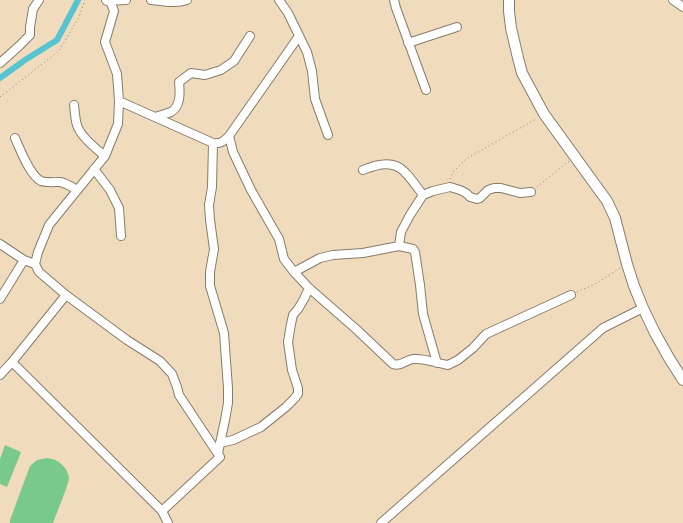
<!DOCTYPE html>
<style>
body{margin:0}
canvas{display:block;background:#f0dcbc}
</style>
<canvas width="683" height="523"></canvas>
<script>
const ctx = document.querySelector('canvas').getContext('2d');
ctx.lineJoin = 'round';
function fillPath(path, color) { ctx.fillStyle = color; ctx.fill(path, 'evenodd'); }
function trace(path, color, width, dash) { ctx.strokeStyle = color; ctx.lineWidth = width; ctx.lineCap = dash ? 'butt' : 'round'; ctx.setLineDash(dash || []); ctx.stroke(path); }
const green = new Path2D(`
 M5,445L21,452L7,487L0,484V459Z
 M47,458C58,459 67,466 69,478C69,483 56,515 53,523H10V520L30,466L37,460Z`);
const canal = new Path2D(`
 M0,78L25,60L57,40L78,0`);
const path = new Path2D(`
 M0,97L59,51L79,17L85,0
 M450,179L453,172L466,159L536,119
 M537,187L569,161
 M577,292L597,283L620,268`);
const minor = new Path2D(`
 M151,0C162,1 176,4 187,0
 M279,0L288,13L307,52L312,71L315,99L328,135
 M394,0L396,8L426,90
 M673,0L683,7
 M107,1L126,0
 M408,43L457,27
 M0,63L18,47L30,35V27L33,9L39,0
 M119,101L213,143C221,144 224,141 229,136L299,36
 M74,105C75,112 75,119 77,125C80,136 96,149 105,156
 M155,117C160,115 166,114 171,112C181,106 180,92 179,82L191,73L205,75L221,70L234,61L250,36
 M229,136L233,152L251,190L279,239L284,259L294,272L309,288L356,329L393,364C401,367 405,360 413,359C425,358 436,363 448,365L458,360L473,348L486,334L571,295
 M15,138C20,149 30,176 41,181C47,183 54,182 60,182C66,183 72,187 77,190
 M213,143L212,187L209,205L210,220L214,249L210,272V286L224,333L228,388V403L225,420L218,453
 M94,169L110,190L119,208L121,236
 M363,170C398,155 404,170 423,195
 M0,244L24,260L35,264
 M399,246L401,232L410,215L423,195L433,191L450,187L460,190L466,193L470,197L477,199L480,198L488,190L494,188H501L520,193L531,192
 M294,272L320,258L333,255L363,253L399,246L413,249L415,252L420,285L423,314L437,363
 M66,295L127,340L160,361L172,374L177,387L179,395L220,457L162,511
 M0,299L24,260
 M12,362L162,511L168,523
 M0,375L12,362L66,295L39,272L35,264L38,252L49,225L105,156L118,124L119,101L117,74L105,42L114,11L111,3L106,0
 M220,443L233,440L261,427L286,407L294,399L298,394V388L292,370L288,342L291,324L293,315L298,309L304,299L309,288
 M381,523L603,328L643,308`);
const major = new Path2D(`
 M509,0V11L511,28L518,58L522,73L544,114L607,201L615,218L627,264L634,286L643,308L655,333L669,358L683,380`);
fillPath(green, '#78c98b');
trace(canal, '#58c4d1', 6);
trace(minor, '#867c6c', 10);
trace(major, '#867c6c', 12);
trace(path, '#867c6c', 1, [1, 3]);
trace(minor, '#fff', 8);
trace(major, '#fff', 10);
</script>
